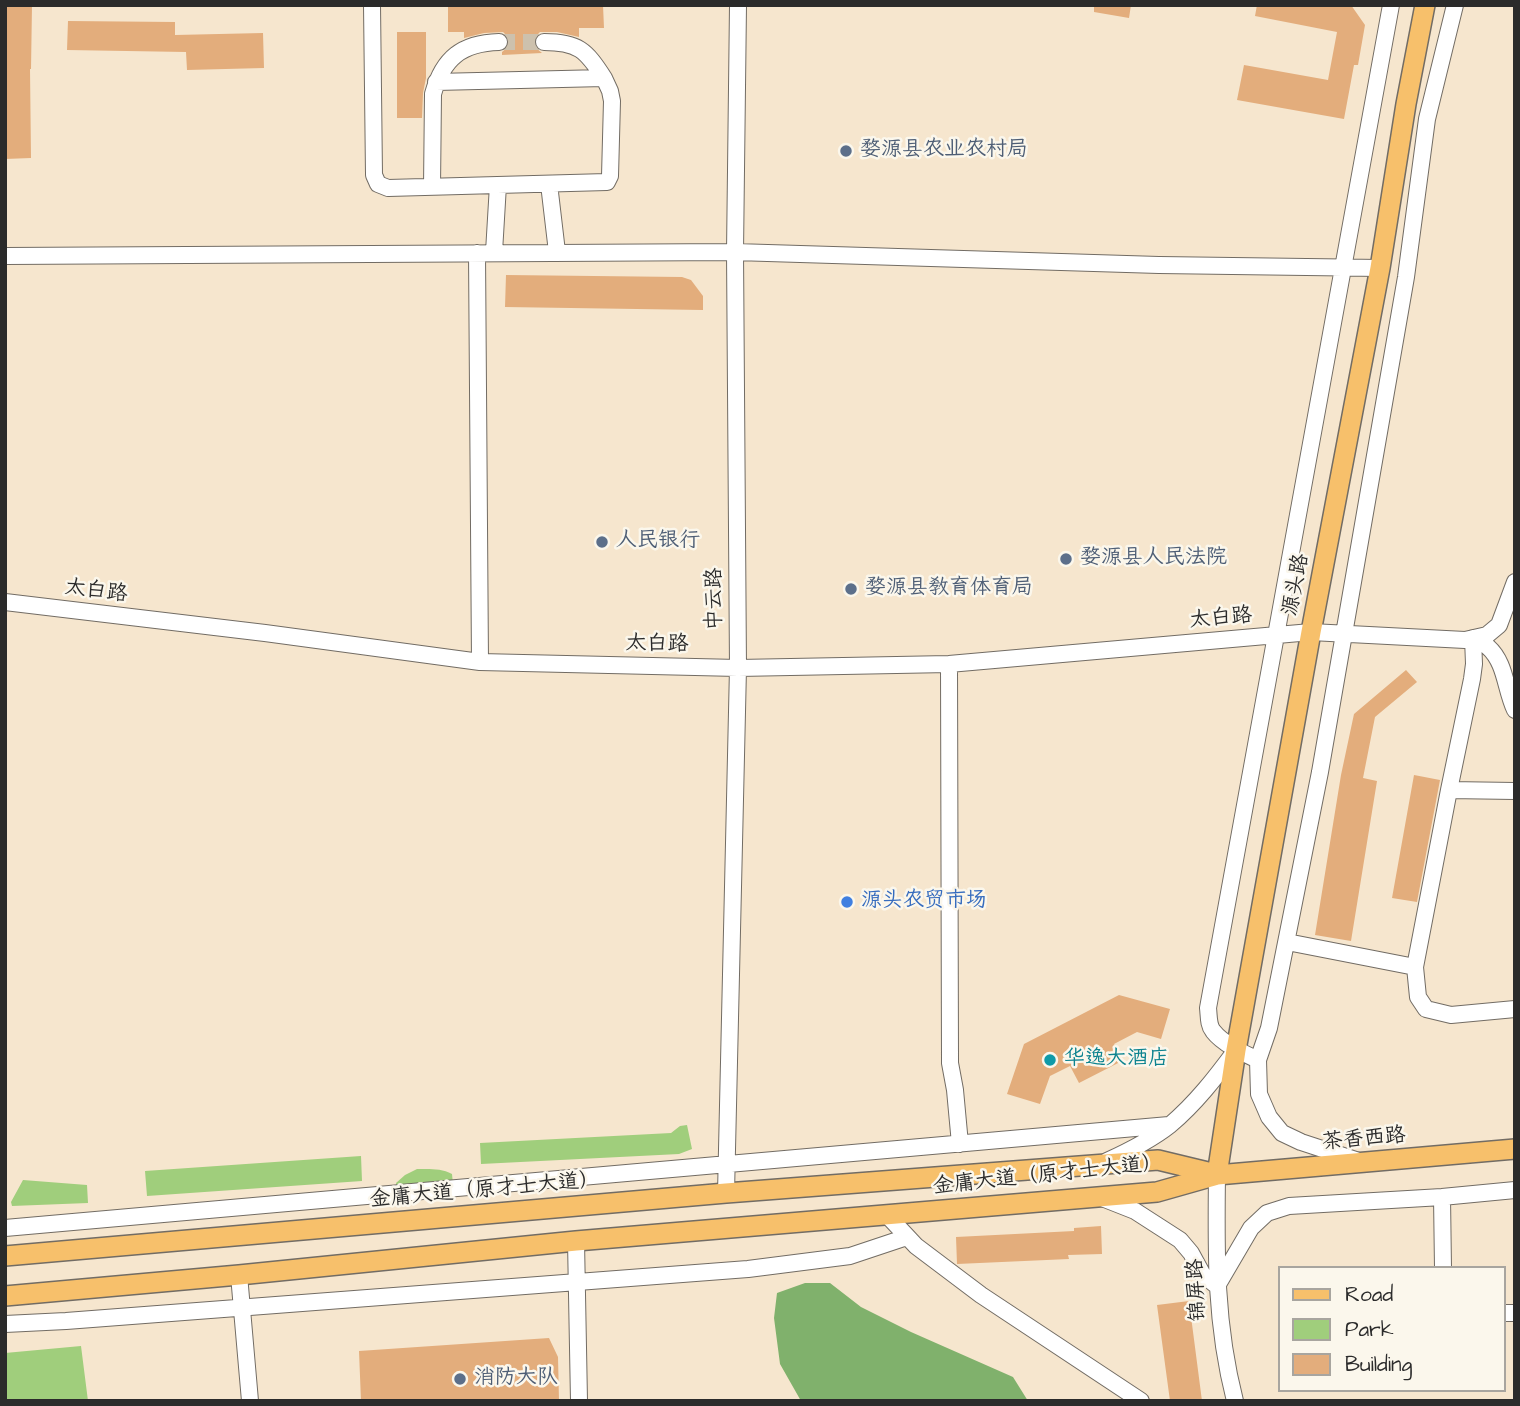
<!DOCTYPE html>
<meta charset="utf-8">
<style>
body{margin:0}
#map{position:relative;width:1520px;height:1406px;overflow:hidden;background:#f6e6ce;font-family:"Architects Daughter",sans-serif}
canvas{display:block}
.frame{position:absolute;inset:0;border:7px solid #2b2b2b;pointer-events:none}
.legend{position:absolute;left:1278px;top:1266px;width:228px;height:126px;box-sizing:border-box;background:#fbf7ec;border:2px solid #a8a59f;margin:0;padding:9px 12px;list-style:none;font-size:21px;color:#2b2b2b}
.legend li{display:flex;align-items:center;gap:14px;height:35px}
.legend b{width:35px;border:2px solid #a8a59f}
</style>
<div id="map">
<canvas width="1520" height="1406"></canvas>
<div class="frame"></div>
<ul class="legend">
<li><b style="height:9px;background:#f7c06b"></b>Road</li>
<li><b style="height:19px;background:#a0ce7c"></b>Park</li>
<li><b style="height:19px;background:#e3ad7c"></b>Building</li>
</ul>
</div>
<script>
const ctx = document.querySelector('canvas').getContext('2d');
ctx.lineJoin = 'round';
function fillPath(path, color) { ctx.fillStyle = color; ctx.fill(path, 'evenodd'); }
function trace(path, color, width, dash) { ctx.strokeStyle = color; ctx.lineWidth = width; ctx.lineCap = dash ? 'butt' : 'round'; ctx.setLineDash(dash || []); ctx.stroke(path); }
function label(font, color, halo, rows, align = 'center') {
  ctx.font = font + ' "Architects Daughter","LXGW WenKai TC",sans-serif'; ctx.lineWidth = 5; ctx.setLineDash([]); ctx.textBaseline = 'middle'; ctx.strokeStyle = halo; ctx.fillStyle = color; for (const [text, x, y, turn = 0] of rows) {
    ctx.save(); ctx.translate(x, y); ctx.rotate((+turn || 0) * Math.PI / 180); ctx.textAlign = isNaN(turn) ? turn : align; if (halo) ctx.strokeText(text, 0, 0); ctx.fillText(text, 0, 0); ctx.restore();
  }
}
const green = new Path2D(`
 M687,1125L692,1149L679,1154L481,1164L480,1143L671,1133L680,1126Z
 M361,1156L362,1181L147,1196L145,1171Z
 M417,1169C429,1169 441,1168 452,1174L453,1184L397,1189L396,1183L405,1175Z
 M23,1180L87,1185L88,1203L12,1206L11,1202Z
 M81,1346L88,1401H5V1353Z`);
const forest = new Path2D(`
 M805,1283H830L861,1307L911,1332L1013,1377L1028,1401H801L780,1364L774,1318L777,1293Z`);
const building = new Path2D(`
 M5,5H32L31,69H30L31,158L5,159Z
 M448,5H603L604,28H579V37L557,32H540L535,37L534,42L535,47L542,53L502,55V52L508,47L509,42L507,36L503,32L484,33L464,38V32H448Z
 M1094,5H1131L1129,18L1094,12Z
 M1257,5H1351L1365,25L1358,65H1354L1344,119L1237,100L1244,65L1328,80L1337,32L1255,16Z
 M68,21L175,22V35L263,33L264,68L187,70L186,52L67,50Z
 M397,32H426V78L423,93L422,118H397Z
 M506,275L682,277L691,280L703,296V310L505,307Z
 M1406,670L1417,682L1375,717L1363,778L1377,781L1351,941L1315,935L1341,775L1354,714Z
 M1414,775L1440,780L1417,902L1392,898Z
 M1119,995L1170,1009L1161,1039L1137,1032L1114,1044L1122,1061L1079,1083L1070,1066L1050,1076L1040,1104L1007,1094L1024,1044Z
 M1101,1226L1102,1254L1068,1255L1069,1259L957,1264L956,1237L1074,1231V1228Z
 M1189,1301L1202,1401H1170L1157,1305Z
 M549,1338L558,1357L559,1401H361L359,1351Z`);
const minorTunnel = new Path2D(`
 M499,42H544`);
const minor = new Path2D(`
 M372,5L374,175L378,184L388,188L607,182L610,176L612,101L610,91L604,78L436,82
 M544,42C578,42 586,50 604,78
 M549,184L557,252
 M432,187L433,94C443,58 462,43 499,42
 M494,252L498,185
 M477,253L480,662
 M5,256L735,252L1159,265L1380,268
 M5,602L265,633L480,662L738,668L949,664L1311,632L1465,640L1487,635L1499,625L1515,582
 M1473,638C1478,640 1484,643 1488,647C1506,663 1505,689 1515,710
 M949,664L950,1063L955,1090L960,1144
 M1449,790L1515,791
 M1287,942L1415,967L1418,997L1426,1009L1451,1015L1515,1009
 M1415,967L1449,790L1472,679L1474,664L1473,638
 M1258,1060L1269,1028L1320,772L1406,277L1427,119L1455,5
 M1107,1161C1129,1151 1151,1140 1170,1125C1196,1103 1216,1077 1236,1050
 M1359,1161L1301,1142L1282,1133L1269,1117L1259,1094L1258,1060C1243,1053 1223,1044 1213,1031C1208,1025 1209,1015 1208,1008L1391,5
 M1217,1175C1216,1254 1215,1323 1235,1401
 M726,1193L738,668L735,252L738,5
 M1442,1197L1443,1268
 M1102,1198L1135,1211L1180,1240L1191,1253L1203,1275L1217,1286L1251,1228L1267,1213L1289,1206L1442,1197L1515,1190
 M887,1215L916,1246L981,1295L1141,1401
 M5,1228L1169,1125
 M576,1241L579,1401
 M239,1275L250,1401
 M1504,1313H1515
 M5,1324L66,1321L748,1269L850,1256L907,1237`);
const major = new Path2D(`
 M1217,1175L1236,1050L1311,632L1380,268L1406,104L1425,5
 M5,1256L726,1193L1158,1160L1216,1174
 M5,1296L239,1275L576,1241L1157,1192L1217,1175L1515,1149`);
const markers = [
 [846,151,7,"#5c6f8a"],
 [602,542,7,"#5c6f8a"],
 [1066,559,7,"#5c6f8a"],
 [851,589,7,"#5c6f8a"],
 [847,902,7,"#3f7fe0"],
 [1050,1060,7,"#0f9aa8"],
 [460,1379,7,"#5c6f8a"]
];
const serviceNames = [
 ["婺源县农业农村局",860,151],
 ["人民银行",616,542],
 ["婺源县人民法院",1080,559],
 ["婺源县教育体育局",865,589],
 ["消防大队",474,1379]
];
const streetNames = [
 ["源头路",1297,585,-79],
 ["太白路",96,592,7],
 ["中云路",716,599,-90],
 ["太白路",1221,619,-5],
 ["太白路",657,645,1],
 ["茶香西路",1364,1140,-5],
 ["金庸大道（原才士大道）",1048,1176,-6],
 ["金庸大道（原才士大道）",485,1191,-5],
 ["锦屏路",1198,1290,-93]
];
const shopNames = [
 ["源头农贸市场",861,902]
];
const cultureNames = [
 ["华逸大酒店",1064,1060]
];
fillPath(green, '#a0ce7c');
fillPath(forest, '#80b16c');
fillPath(building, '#e3ad7c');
trace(minorTunnel, '#cdc1ad', 16, [16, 8]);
trace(minor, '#726c64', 18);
trace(major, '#726c64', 22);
trace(minor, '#fff', 16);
trace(major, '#f7c06b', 19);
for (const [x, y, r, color] of markers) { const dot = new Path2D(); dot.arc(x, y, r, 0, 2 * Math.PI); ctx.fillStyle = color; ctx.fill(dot); trace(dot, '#fbf7ec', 2.5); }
label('21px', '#4e5e75', '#fbf7ec', serviceNames, 'left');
label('21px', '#2b2b2b', '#fbf7ec', streetNames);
label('21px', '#366cbe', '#fbf7ec', shopNames, 'left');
label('21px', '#0d838f', '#fbf7ec', cultureNames, 'left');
</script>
